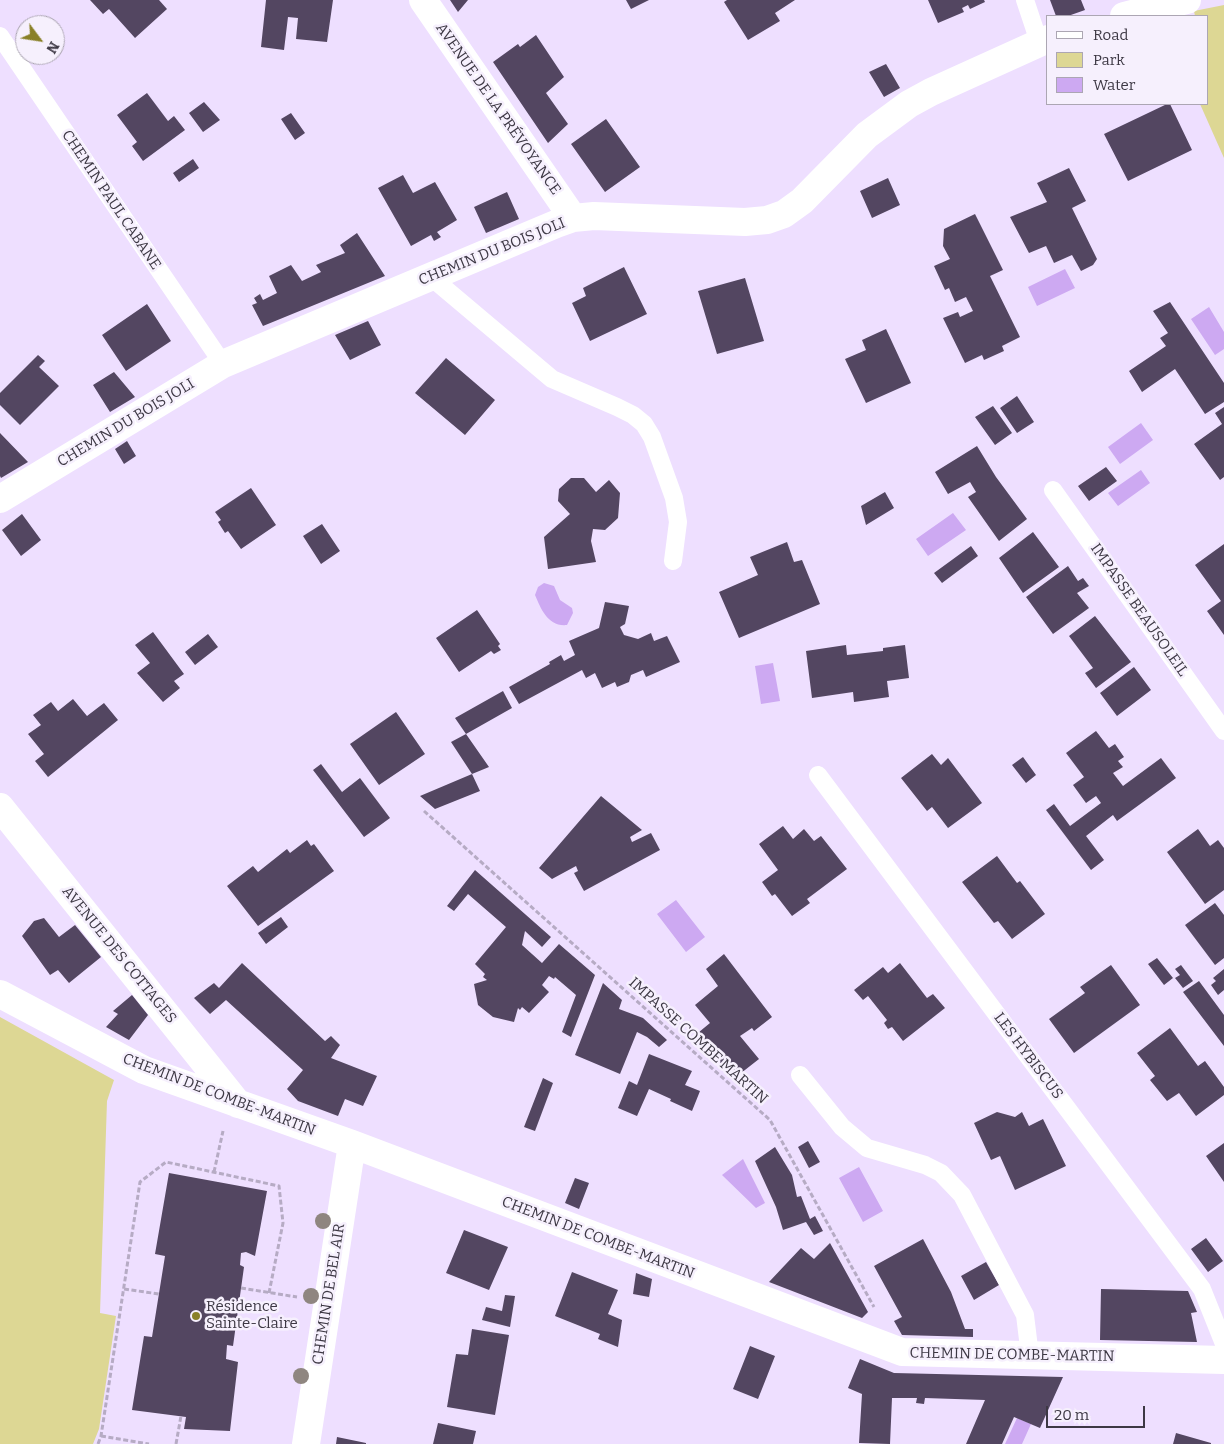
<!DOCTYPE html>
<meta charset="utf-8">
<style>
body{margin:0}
#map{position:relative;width:1224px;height:1444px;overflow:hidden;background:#eedfff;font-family:Bitter,serif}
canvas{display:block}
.legend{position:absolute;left:1046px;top:15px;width:162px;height:90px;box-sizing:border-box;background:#f6f0fd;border:1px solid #aca6b3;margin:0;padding:6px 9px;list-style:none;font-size:15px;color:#3d3844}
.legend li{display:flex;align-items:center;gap:10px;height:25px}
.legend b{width:25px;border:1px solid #aca6b3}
.north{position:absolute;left:15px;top:15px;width:50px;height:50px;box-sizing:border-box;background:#f6f0fd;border:1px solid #aca6b3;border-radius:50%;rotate:121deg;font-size:14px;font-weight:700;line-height:20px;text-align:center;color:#3d3844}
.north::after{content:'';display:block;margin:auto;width:18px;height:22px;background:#898027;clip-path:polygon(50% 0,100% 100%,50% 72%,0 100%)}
.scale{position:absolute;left:1046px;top:1406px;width:99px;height:22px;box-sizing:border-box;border:2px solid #3d3844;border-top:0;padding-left:6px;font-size:15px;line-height:18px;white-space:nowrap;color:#3d3844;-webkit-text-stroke:4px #f6f0fd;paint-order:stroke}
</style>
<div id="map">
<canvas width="1224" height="1444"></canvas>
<ul class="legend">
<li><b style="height:6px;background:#fff"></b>Road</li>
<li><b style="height:14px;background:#ddd794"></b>Park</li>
<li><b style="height:14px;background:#cda9f2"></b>Water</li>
</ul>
<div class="north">N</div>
<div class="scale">20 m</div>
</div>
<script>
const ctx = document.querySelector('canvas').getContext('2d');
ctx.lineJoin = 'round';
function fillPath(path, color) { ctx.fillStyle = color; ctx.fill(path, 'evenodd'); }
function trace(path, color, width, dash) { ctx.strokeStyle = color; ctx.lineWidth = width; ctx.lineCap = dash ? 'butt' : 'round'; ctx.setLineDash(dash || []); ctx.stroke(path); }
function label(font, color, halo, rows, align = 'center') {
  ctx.font = font + ' Bitter,serif'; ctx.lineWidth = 5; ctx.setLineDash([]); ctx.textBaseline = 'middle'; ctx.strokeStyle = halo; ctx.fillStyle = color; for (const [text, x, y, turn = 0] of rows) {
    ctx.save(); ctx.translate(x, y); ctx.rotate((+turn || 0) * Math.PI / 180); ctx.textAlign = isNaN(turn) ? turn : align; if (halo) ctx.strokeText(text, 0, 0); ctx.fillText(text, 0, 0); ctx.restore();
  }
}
const green = new Path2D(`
 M1224,5V158L1200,104H1208V16H1195L1194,11Z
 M0,1017L114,1080L107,1101L100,1313L116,1316L99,1429L93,1444H0Z`);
const water = new Path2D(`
 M1065,269L1075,288L1037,306L1028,287Z
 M1209,307L1224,332V349L1215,355L1191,319Z
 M1141,423L1153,440L1120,464L1108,447Z
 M1141,470L1150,483L1118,506L1108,493Z
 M953,513L966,530L928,556L916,539Z
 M544,583L554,586L560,600L572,608L573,613L567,625C548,627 541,609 535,595L538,587Z
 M773,663L780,701L761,704L755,666Z
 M676,900L705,937L686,952L657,914Z
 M743,1159L765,1203L756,1208L722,1175Z
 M859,1167L883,1211L863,1222L839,1178Z
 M1017,1418L1031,1424L1022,1444H1005Z`);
const building = new Path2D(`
 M90,0H159L167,9L135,38L109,9L103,14Z
 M266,0H333L327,42L296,39L298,18L288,17L284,50L261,47Z
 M450,0H468L458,12Z
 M626,0H649L631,9Z
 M727,0H795L775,13L780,21L748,40L724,2Z
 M928,0H984L985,2L970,9L968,5L962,8L964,12L938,23Z
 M1050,0H1081L1085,10L1068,16H1056Z
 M536,35L564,77L546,93L568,124L548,143L493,62L518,44L520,47Z
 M886,64L900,88L884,97L869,72Z
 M147,93L168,121L174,116L185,130L143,161L132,146L137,142L117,115Z
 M204,102L220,120L203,132L189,113Z
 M1167,104H1170L1192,150L1128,181L1104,134Z
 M291,113L305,133L295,140L281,119Z
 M606,119L640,167L605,192L571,144Z
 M193,159L199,168L179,182L173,173Z
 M1069,168L1086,201L1072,208L1097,259L1093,265L1081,271L1072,255L1054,263L1046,246L1029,253L1010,217L1047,202L1037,183Z
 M403,175L413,193L435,182L457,220L437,232L441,237L434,241L431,235L411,246L378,188Z
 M888,178L900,205L872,218L860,191Z
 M507,192L519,219L486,233L474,207Z
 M975,214L1003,270L990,276L1020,337L1002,346L1004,351L984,360L982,355L965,363L943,318L958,312L960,317L973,311L966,297L955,302L949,288L945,290L934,266L950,259L943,246L944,229Z
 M357,233L385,276L263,326L252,305L257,303L254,298L260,294L263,300L277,293L269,276L291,265L302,281L321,272L316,265L345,253L340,245Z
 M624,267L647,314L590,341L572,303L586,296L583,288Z
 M745,278L764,341L717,354L698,291Z
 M1170,302L1224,383V402L1205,414L1175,369L1142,392L1129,371L1166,346L1160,338L1168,333L1153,311Z
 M147,304L171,341L126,371L102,335Z
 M368,321L381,345L350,360L335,335Z
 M886,329L911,383L866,403L845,359L866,350L862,340Z
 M38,355L45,361L39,367L59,386L20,425L0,405V393Z
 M446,358L495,400L465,435L415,393Z
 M114,372L135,397L110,412L93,385Z
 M1017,396L1034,422L1017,433L1000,408Z
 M993,406L1012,433L995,445L975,417Z
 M1224,407V477L1220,480L1194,444L1222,424L1215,413Z
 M0,433L28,462L1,478L0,476Z
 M127,441L136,456L124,464L115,449Z
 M977,446L996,477L1027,519L999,541L968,497L976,492L970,482L948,494L935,472Z
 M1106,467L1117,481L1089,501L1078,486Z
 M571,478H584L596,492L609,480L620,493L618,518L605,530L593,529L591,541L596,562L548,569L544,537L570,514L558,501L559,489Z
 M251,488L276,525L241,549L228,531L225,533L218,522L221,520L215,512Z
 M885,492L894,508L866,525L861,506Z
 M22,514L41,540L21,556L2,530Z
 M322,524L340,551L321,564L303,536Z
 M1033,532L1059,567L1023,593L999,558Z
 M787,542L794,562L802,560L820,604L739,638L719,592L758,575L750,557Z
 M1224,544V635L1207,611L1221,601L1195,565Z
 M971,546L978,556L942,583L934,573Z
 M1068,566L1078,581L1083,578L1089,586L1077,593L1089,608L1053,634L1026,597Z
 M605,602L629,606L625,624L620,627L624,635L638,639L651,633L654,641L667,636L680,662L646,677L643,670L631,675L629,682L617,687L615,682L602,688L595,673L586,678L582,670L519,704L509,687L550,664L549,662L561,655L564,661L575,655L569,641L599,628Z
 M477,610L500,644L498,646L501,650L494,654L491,651L459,672L436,638Z
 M1095,616L1131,662L1096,688L1085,673L1093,668L1069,636Z
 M153,632L184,674L174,681L180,688L163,702L137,673L150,663L135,645Z
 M208,634L218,647L195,665L185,652Z
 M846,645L847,655L883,651V648L905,645L909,678L887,681L889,697L854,702L853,692L812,698L806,651Z
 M1134,667L1151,690L1117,716L1100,693Z
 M503,691L512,708L466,734L455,718Z
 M73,699L87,716L104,703L118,720L48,777L35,761L44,754L28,734L41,725L33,715L51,702L58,711Z
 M396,712L425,754L379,785L350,744Z
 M1096,731L1109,748L1115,744L1124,757L1118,761L1123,767L1113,773L1123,786L1161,758L1176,778L1117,821L1113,815L1086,836L1104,860L1091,870L1046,810L1054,804L1070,826L1101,803L1096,796L1086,803L1073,785L1084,777L1066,753Z
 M466,734L489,767L472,774L451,742Z
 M932,754L941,765L948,758L982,803L948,828L932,807L927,811L901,778Z
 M1023,757L1036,775L1026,783L1012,765Z
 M321,764L342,792L360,778L390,818L364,837L313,770Z
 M472,774L480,791L435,809L420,796Z
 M601,796L642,830L630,837L632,842L651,833L660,850L584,891L574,873L578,871L576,866L552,879L539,868Z
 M783,826L793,839L804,829L814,841L821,836L847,869L807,899L810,903L792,916L775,894L772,896L762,882L778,870L759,844Z
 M1198,829L1210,846L1218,840L1224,848V890L1205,904L1167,852Z
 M307,840L311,846L314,844L334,871L258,926L227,886L253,866L258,872L287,849L290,853Z
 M997,856L1017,883L1020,881L1045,914L1012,939L998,921L994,923L962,882Z
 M475,870L551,937L542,947L525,931L522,945L542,963L559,944L595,975L571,1037L562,1032L576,995L555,977L554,979L549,976L542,985L549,992L529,1013L522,1007L520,1010L518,1008L514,1022L493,1017L478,1005L474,984L487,980L483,977L485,974L475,964L506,927L468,894L454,911L447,906Z
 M1215,903L1224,915V958L1215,965L1185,925Z
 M281,917L288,927L266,944L258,933Z
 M44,918L59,937L75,925L101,957L69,983L58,970L50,975L22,936L34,921Z
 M724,954L772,1017L754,1031L752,1028L740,1036L759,1059L736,1077L693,1037L710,1023L695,1005L718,986L706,969Z
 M1157,958L1173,978L1164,985L1148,964Z
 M242,963L325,1041L331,1036L340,1045L331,1058L377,1076L363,1106L345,1099L338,1116L298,1101L287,1089L303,1070L226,1000L210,1014L194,998L214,983L219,988Z
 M900,963L927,998L933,994L945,1008L903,1041L892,1027L888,1029L884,1023L887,1020L868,996L863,1000L854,990L883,967L888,973Z
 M1111,965L1140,1005L1074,1053L1049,1019L1085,993L1080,987Z
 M1181,965L1193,981L1183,988L1175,978L1180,975L1175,969Z
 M1224,969V990L1218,995L1211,985L1216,981L1213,978Z
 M1199,981L1224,1015V1046L1183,992Z
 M603,983L622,1000L619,1009L643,1018L667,1040L659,1047L647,1037L637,1032L620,1074L575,1055Z
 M132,995L148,1015L129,1040L106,1027L118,1014L113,1011Z
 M1170,1028L1198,1066L1205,1061L1224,1087V1095L1196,1116L1179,1093L1167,1101L1150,1080L1155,1076L1137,1053Z
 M649,1054L692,1071L685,1085L700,1091L692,1111L670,1101L671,1099L649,1089L637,1116L618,1108L629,1081L637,1085Z
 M543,1078L553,1083L535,1131L524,1127Z
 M997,1112L1015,1117L1022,1112L1029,1126L1043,1119L1066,1166L1015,1190L1000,1156L991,1160L974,1123Z
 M808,1141L820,1162L809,1168L798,1147Z
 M1224,1143V1182L1206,1156Z
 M775,1147L792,1175L797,1197L801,1196L810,1219L815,1216L823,1231L814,1235L806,1222L783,1230L776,1207L755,1161Z
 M169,1173L267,1191L255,1256L246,1252L241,1253L240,1265L244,1267L233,1346L227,1345L226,1359L238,1362L230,1431L184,1429L186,1417L132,1410L144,1336L152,1337L165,1256L155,1254Z
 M575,1178L589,1183L579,1209L565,1203Z
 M464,1230L508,1247L489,1290L446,1273Z
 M1206,1238L1223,1261L1208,1272L1191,1249Z
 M923,1239L951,1292L965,1329H973V1337L902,1335L894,1321L902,1317L874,1266Z
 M830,1243L868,1312L862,1318L769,1282L801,1248L814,1259Z
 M986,1262L999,1285L974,1300L961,1276Z
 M572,1272L618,1290L608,1314L622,1320L618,1347L598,1339L600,1334L555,1316Z
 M636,1273L652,1279L649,1297L633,1294Z
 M1101,1289L1188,1291L1197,1312L1191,1313L1197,1342L1100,1340Z
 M505,1295L515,1296L510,1327L482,1320L486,1307L502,1311Z
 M472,1329L509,1335L495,1415L447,1407L456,1354L468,1355Z
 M750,1346L775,1356L758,1399L733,1389Z
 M860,1359L894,1373L1063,1377L1040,1428L1014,1417L1002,1444H966L985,1400L925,1398L924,1404L916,1403L917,1398H892L890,1444L859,1443L862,1394L848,1388Z
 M438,1423L476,1431L473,1444H433Z
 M1176,1433L1211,1443V1444H1173Z
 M337,1437L366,1443V1444H336Z`);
const path = new Path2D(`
 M424,811L770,1120L874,1307
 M214,1172L223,1131
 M241,1288L297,1297
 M124,1289L159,1294
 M101,1436L149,1444
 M98,1444L101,1436L140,1182L166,1162L279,1186L283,1223L269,1293
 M176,1444L181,1416`);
const service = new Path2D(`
 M1025,0L1039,42
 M0,36L223,364
 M431,277L552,379L617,407L633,415L644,424L652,437L674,498L678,522L673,561
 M1053,490L1224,731
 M818,775L1202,1289L1224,1344
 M800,1075L842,1127L867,1148L925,1165L941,1173L962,1195L1025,1315L1030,1356`);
const minor = new Path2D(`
 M423,0L573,218
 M1124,16L1187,0
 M0,499L223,364L556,224L573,218L594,216L745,222L767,220L784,214L802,201L867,135L909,104L931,92L1048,39
 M0,807L238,1104
 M0,994L144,1070L352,1144L902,1352L1224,1360
 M306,1444L352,1144`);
const trees = [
 [323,1221],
 [311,1296],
 [301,1376]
];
const markers = [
 [196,1316,5,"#898027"]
];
const streetNames = [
 ["AVENUE DE LA PRÉVOYANCE",498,109,55],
 ["CHEMIN PAUL CABANE",111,200,56],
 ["CHEMIN DU BOIS JOLI",492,252,-22],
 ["CHEMIN DU BOIS JOLI",126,423,-31],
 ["IMPASSE BEAUSOLEIL",1139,610,55],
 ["AVENUE DES COTTAGES",119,955,51],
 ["IMPASSE COMBE MARTIN",698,1041,42],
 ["LES HYBISCUS",1028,1056,53],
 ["CHEMIN DE COMBE-MARTIN",219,1095,21],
 ["CHEMIN DE COMBE-MARTIN",598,1238,21],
 ["CHEMIN DE BEL AIR",329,1294,-81],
 ["CHEMIN DE COMBE-MARTIN",1012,1355,1]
];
const poiNames = [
 ["Résidence",206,1307],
 ["Sainte-Claire",206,1324]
];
fillPath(green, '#ddd794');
fillPath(water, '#cda9f2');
fillPath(building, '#534661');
trace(path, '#b6abc4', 3, [5, 2.5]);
trace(service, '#fff', 18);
trace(minor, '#fff', 28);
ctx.fillStyle = '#8f8680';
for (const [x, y] of trees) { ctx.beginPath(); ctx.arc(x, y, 8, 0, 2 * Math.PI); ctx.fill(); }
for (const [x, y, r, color] of markers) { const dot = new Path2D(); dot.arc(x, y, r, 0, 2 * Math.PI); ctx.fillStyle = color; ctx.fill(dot); trace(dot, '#f6f0fd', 2); }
label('15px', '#3d3844', '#f6f0fd', streetNames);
label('15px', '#3d3844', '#f6f0fd', poiNames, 'left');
</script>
